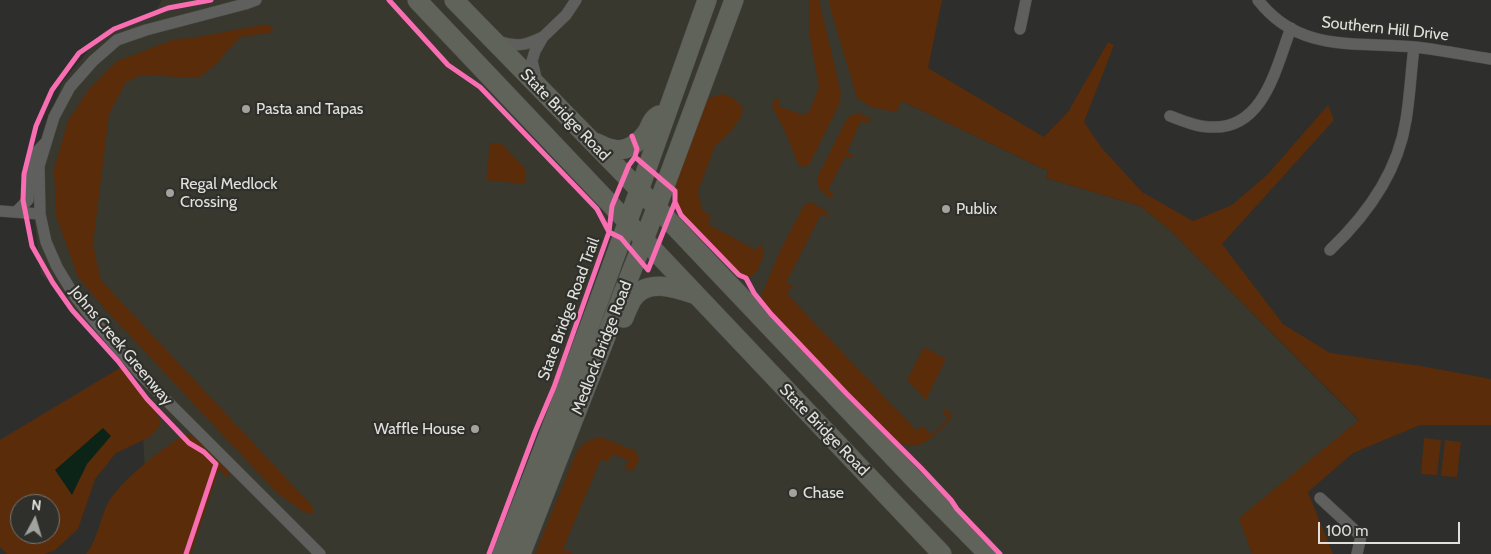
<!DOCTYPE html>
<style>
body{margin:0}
#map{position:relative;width:1491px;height:554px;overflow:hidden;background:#2e2e2c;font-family:Cabin,sans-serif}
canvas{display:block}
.north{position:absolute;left:10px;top:494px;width:50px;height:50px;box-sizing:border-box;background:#2f2f2b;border:1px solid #767672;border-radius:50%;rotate:6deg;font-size:14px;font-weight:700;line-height:20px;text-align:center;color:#e0e0dd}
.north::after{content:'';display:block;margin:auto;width:18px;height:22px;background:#a2a29f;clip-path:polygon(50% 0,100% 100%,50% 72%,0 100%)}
.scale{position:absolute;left:1318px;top:522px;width:142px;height:22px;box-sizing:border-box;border:2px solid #e0e0dd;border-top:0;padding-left:6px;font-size:15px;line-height:18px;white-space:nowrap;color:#e0e0dd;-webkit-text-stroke:4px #2f2f2b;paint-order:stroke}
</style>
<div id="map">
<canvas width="1491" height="554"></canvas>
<div class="north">N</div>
<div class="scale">100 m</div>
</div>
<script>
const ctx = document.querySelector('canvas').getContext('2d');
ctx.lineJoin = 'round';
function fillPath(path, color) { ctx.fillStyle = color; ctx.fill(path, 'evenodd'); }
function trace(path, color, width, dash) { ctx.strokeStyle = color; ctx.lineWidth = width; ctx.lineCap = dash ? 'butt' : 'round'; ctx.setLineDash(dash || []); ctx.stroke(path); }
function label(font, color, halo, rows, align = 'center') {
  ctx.font = font + ' Cabin,sans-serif'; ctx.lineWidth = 4.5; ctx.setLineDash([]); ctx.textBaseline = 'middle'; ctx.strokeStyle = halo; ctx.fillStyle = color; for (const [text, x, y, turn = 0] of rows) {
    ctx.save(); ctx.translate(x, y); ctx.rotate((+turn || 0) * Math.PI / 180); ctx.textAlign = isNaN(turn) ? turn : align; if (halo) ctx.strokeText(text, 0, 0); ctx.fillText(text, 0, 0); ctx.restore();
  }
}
const built = new Path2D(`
 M162,0H830V7L902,101L1048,171L1046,178L1140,206L1170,230L1359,421L1240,518L1252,554H149L140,375L0,443V440L125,365L41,274L34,217V161L62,83L104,31L156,11Z`);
const green = new Path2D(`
 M809,0H819L841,93L839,105L809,165L802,167L798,164L785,131L772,107L774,100L778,98L780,100L778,106L803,115L809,112L819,87L810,38Z
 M830,0H942L928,68L1044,137L1068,112L1108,42L1114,45L1084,122L1101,147L1142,192L1193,221L1232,205L1268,174L1328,105L1334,120L1222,244L1283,324L1330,353L1421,366L1491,379V425H1420L1353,453L1308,492L1333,554H1252L1239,518L1359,420L1170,230L1140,206L1046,178L1048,171L902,101L896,112L871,107L857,98L830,7Z
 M268,24L274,32L240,37L214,66L198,78L142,75L126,82L109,114L93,245L101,280L313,507V514L304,512L276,492L105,309L78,277L56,216L54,169L68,121L89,89L117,61L175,39L191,38Z
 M723,94C732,97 737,101 743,107L741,117L731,131L715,146L698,191L702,210L711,216L708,224L756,250L761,243L764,255C758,269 755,283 737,276L679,215L673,201V193L704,104C710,97 714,95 723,94Z
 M856,113L861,114L871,119L870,122L868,123L861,121L847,152L853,155V158L845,157L828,190L834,194L833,197L830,198L819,189L817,178L846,120L850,116Z
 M490,143L502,144L521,164L525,169V184L486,180Z
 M811,202L829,213L827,217L821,214L786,283L793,286L787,294L917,431L922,426L932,435L948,419L943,412L944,410L946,409L952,415C949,422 945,426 939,431C923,446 915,450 893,441L762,304L761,296L780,251L804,205Z
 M924,347L946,359L926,400L907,380Z
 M125,365L156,411L161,424L150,437L116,453L95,479L78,529L54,551L44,554H7L0,547V440ZM20,504H50V534H20Z
 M188,434L200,440L229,471L228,479L219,469L191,554H86C98,540 100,517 109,501C120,482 168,442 188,434Z
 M596,438H603L636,451L639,460L634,469L631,471L625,468L628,460L612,454L608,462L601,459L563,549L572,552L571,554L562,553L561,554H535L577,451L585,442Z
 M1424,438L1441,440L1437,475L1421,474Z
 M1445,440L1461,442L1457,477L1441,476Z`);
const water = new Path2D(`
 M103,428L111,436L87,464L72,495L55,470Z`);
const minor = new Path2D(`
 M256,0L245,4L146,30L117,40L93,61L70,87L54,117L39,166L40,214L46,242L57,267L74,295L87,312L140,374L320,554
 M1258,0C1300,54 1356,41 1415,47C1440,50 1466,55 1491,59
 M1020,29L1026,0
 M497,41C518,47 524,46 543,37
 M537,82L532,61L535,51L543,37L566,15L576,0
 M1170,116C1183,121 1197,127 1211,127C1264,130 1276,67 1291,28
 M0,211L40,214
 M16,212L28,200L30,169L33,156L45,143
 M1330,250C1368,214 1398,172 1406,120C1410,96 1411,71 1414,47
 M1320,498L1361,536L1357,554`);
const trunk = new Path2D(`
 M417,0L942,554
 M454,0L657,208L915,480L988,554
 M594,142C601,144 606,148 613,149C627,153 641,141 648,130C651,123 653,118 659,115
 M624,318C626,312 629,306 632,300C646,277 676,288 696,295
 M502,554C575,371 641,186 707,0
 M521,554L666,183L734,0`);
const cycleway = new Path2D(`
 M389,0L448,65L480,87L597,209L609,232L554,387L535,432L489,554
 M632,136L637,149L635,157L675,191V202L648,270L621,238L609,232L612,206L629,165L635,157
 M675,202L681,215L739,275L746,278L754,293L771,314L847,394L921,468L951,500L957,509L1000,554
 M186,554L216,464L204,452L189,443L147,399L118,361L72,310L53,283L32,246L23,200L24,174L36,126L52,90L79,53L114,29L168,8L211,0`);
const markers = [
 [246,109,5,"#a2a29f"],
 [170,193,5,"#a2a29f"],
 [946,209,5,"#a2a29f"],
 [475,429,5,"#a2a29f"],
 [793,493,5,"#a2a29f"]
];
const streetNames = [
 ["Southern Hill Drive",1385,29,6],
 ["State Bridge Road",565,115,46],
 ["State Bridge Road Trail",569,309,-70],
 ["Johns Creek Greenway",121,346,50],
 ["Medlock Bridge Road",602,348,-69],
 ["State Bridge Road",824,430,46]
];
const poiNames = [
 ["Pasta and Tapas",256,109],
 ["Regal Medlock",180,184],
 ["Crossing",180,202],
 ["Publix",956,209],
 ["Waffle House",465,429,"right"],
 ["Chase",803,493]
];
fillPath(built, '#38382f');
fillPath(green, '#5a2c09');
fillPath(water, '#0c2418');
trace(minor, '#4b4b49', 12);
trace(trunk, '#4b4b49', 20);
trace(minor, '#5f5f5d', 11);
trace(trunk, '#60635a', 19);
trace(cycleway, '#f96db3', 5);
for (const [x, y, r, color] of markers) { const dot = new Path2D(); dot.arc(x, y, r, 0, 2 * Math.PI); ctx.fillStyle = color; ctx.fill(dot); trace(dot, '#2f2f2b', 2); }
label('16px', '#e0e0dd', '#2f2f2b', streetNames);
label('16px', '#e0e0dd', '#2f2f2b', poiNames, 'left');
</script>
